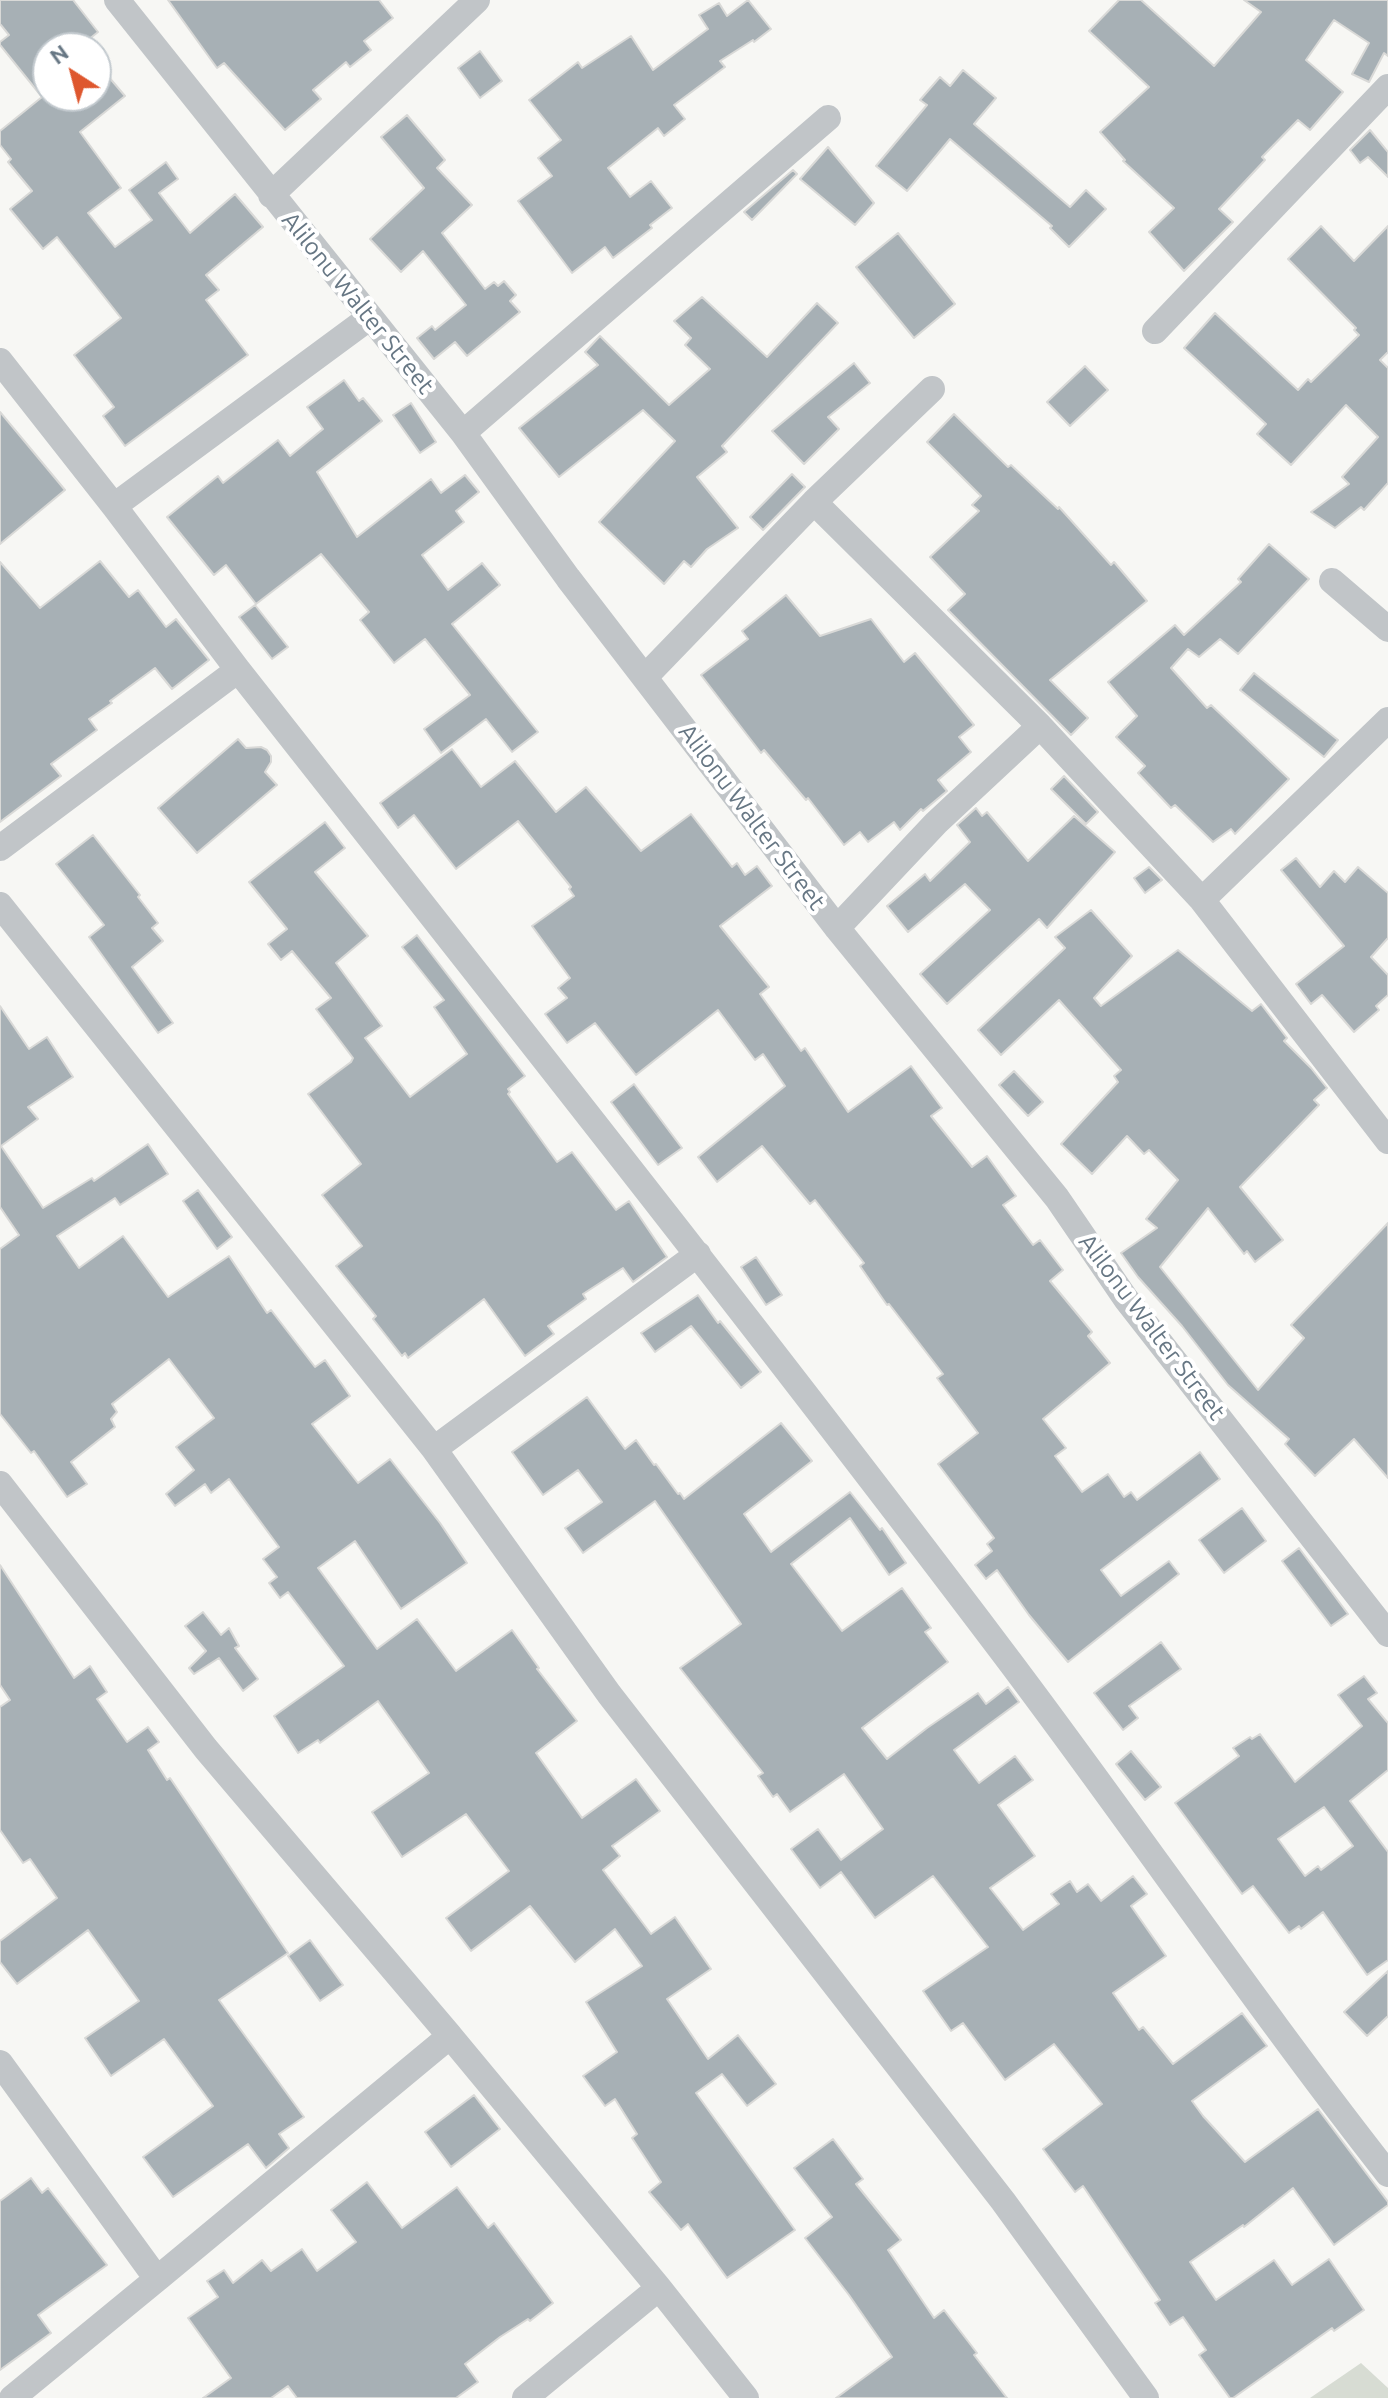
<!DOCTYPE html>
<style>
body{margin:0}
#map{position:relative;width:1388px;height:2398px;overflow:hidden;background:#f7f7f4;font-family:Ubuntu,sans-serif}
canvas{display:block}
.north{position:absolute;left:32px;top:32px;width:80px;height:80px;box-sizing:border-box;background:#fff;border:2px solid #c2c9ce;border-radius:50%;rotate:324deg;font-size:22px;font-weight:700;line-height:32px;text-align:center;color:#677784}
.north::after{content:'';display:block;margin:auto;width:28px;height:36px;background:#de572e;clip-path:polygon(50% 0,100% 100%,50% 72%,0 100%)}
</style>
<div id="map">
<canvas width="1388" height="2398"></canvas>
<div class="north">N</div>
</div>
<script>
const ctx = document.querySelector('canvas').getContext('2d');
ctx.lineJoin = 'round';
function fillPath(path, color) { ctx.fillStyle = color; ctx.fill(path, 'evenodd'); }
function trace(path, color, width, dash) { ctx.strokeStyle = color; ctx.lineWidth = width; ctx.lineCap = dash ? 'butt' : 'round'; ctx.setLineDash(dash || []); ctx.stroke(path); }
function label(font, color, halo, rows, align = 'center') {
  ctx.font = font + ' Ubuntu,sans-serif'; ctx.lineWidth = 8; ctx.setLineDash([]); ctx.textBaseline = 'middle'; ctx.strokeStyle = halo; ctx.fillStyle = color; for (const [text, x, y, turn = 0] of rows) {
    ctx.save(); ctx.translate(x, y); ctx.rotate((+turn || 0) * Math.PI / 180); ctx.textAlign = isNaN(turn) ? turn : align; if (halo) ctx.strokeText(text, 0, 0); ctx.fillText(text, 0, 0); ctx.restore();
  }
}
const green = new Path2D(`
 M1361,2363L1388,2388V2398H1310Z`);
const building = new Path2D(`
 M0,0H73L98,32L78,48H48V96H96V62L125,96L80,132L121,188L88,213L115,247L152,220L129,190L166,162L178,179L159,193L190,233L235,194L263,227L206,275L219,290L206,300L248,355L125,446L103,416L114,407L74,355L121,318L57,237L43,249L10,209L32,191L8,162L11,159L0,145V131L42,97L0,45V42L9,35L0,24Z
 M168,0H379L393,18L364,41L371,50L350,67L346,62L313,90L321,99L285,130L224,63L217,68Z
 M748,0L771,29L754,42L753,40L720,61L725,67L674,105L685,119L664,136L658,128L608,168L630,197L651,181L672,208L650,225L652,228L613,258L605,247L572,273L518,201L552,176L538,158L561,140L529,100L578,62L582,68L631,36L653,70L708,29L699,15L719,3L727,16Z
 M1119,0H1141L1214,66L1261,12L1244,0H1388V56L1384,53L1369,82L1352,74L1369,43L1334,20L1306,60L1343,92L1310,130L1298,120L1262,157L1265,160L1219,209L1233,222L1184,271L1149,232L1174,208L1123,161L1125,160L1100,132L1149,87L1089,31Z
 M480,51L502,81L480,98L458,68Z
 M963,70L996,98L974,124L1070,207L1086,190L1106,209L1069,247L1050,228L1052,226L950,139L907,191L876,166L927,105L920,100L940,77L950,86Z
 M407,115L445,160L437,168L472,205L442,233L485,289L494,282L498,286L504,281L516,295L510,301L520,312L467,356L455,342L434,359L417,338L432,326L435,330L466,305L423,251L401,272L370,239L424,188L381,137Z
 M1370,130L1388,152V177L1368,157L1360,163L1350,150Z
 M828,147L874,203L855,225L800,179Z
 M793,170L797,174L752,220L744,212Z
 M1321,226L1354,261L1388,226V352L1380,360L1388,368V483L1364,510L1361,507L1335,528L1311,512L1349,484L1342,477L1378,437L1346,405L1291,465L1257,434L1266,424L1184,348L1215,313L1298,390L1308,379L1311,382L1359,335L1354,330L1356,328L1288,259Z
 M898,233L955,304L914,338L856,267Z
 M702,297L767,357L817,303L838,323L722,446L727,452L697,477L738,528L707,549L691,567L684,561L664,584L599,522L675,441L643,410L559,477L519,428L598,365L585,352L600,336L669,405L710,369L685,345L691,338L674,321Z
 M854,363L870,383L828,417L839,429L804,464L772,431Z
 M1085,366L1108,390L1070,426L1047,402Z
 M344,380L359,401L363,398L382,421L317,472L357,537L431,479L441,493L465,475L479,492L456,511L464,522L422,555L448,590L482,563L500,585L452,624L538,732L512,752L486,719L441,753L424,729L470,695L425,639L394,663L360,620L369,612L321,554L256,604L226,565L214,575L167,517L218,476L223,483L278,440L290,456L323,429L307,407Z
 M411,403L436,442L420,453L393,415Z
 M0,412L65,490L0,544Z
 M954,414L1008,467L1011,465L1058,509L1059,507L1111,565L1114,562L1147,601L1050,680L1088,718L1071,735L948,610L965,594L930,557L979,511L972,505L981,496L927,442Z
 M792,474L805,487L763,530L750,517Z
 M1269,544L1309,579L1238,654L1220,639L1199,657L1188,649L1171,668L1207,708L1211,705L1289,779L1235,834L1231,829L1213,842L1175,805L1171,808L1138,773L1145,766L1116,737L1137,716L1108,682L1175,625L1184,635L1241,582L1238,579Z
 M100,561L129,597L138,590L166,627L176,619L209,660L172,689L155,668L110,701L112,703L89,719L97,730L51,764L61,776L0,822V562L40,608Z
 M786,595L820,636L871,619L904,662L915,653L974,725L959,737L971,752L938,780L947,791L923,811L921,809L900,830L894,822L868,842L860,832L844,845L808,798L806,800L764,750L761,753L701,675L748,639L742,631Z
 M255,605L288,647L272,659L239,617Z
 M1254,673L1338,740L1324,757L1240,690Z
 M238,739L246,748L261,747L267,750L271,756V762L265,772L277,785L197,853L158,808Z
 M452,749L481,787L515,761L556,812L586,787L641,851L691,814L732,867L737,863L745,875L757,866L772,886L720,926L769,987L760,994L801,1051L805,1048L848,1112L911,1066L942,1108L931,1116L972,1167L987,1156L1016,1196L1003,1205L1033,1245L1040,1240L1063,1270L1050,1281L1092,1332L1088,1336L1110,1363L1043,1419L1066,1448L1055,1456L1082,1492L1108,1474L1124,1497L1131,1492L1137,1500L1200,1452L1220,1479L1101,1570L1121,1596L1169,1561L1179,1574L1068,1662L1029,1615L997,1570L986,1579L975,1565L992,1551L987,1544L994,1538L938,1464L978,1433L937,1378L943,1374L889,1304L887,1305L860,1266L864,1263L815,1200L810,1204L762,1146L717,1182L698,1157L785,1086L763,1054L755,1060L718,1010L636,1075L595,1023L567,1043L545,1014L567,998L558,988L570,978L532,926L574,896L569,889L571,887L518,821L456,869L414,815L398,828L380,803Z
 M1064,776L1098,812L1086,824L1051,789Z
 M976,808L982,816L987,812L1028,861L1074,816L1115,852L1047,928L1039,919L947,1004L920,974L990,910L965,884L908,932L887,906L925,874L930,881L970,842L957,825Z
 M325,822L345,848L315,872L368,936L336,963L382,1026L365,1038L410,1097L467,1054L434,1007L444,1000L402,947L417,935L525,1076L508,1089L510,1092L508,1094L557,1162L572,1152L616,1210L629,1201L667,1257L633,1282L623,1268L583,1294L586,1299L548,1326L554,1334L525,1356L484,1299L408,1358L405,1353L402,1356L373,1319L376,1316L336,1266L362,1246L322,1195L361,1164L308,1094L351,1062L353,1058L316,1009L331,998L292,951L281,960L268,944L287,929L249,882Z
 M93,835L140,895L138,897L158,923L152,928L163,941L132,967L173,1023L158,1033L89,937L104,925L56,864Z
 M1296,858L1320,887L1334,871L1345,882L1358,867L1388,893V938L1371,957L1388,975V995L1376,1006L1379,1010L1354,1032L1322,995L1311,1004L1296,984L1344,946L1281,870Z
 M1149,867L1162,880L1145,893L1134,878Z
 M1091,910L1132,956L1094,998L1101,1006L1178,950L1252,1011L1261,1004L1287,1038L1284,1041L1311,1068L1327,1088L1314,1100L1319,1105L1240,1187L1283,1240L1255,1262L1247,1251L1244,1254L1208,1208L1160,1267L1258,1390L1304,1338L1291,1325L1388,1223V1478L1354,1439L1315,1476L1285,1444L1289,1439L1228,1385L1182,1326L1138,1277L1121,1253L1157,1228L1146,1219L1178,1180L1149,1150L1144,1154L1127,1136L1092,1174L1061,1144L1118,1082L1114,1076L1121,1070L1059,1000L1001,1055L978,1030L1065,948L1055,937Z
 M0,1006L29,1049L47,1037L73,1077L28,1107L38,1119L1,1146L43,1208L92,1178L94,1181L148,1144L168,1174L120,1205L115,1198L57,1236L79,1268L123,1236L168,1297L229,1256L267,1313L271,1310L315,1367L325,1360L350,1396L312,1424L358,1483L390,1459L440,1523L467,1563L401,1609L355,1541L318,1568L377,1649L417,1619L456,1671L512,1630L539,1668L537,1669L577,1721L536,1753L582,1818L636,1779L660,1811L612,1846L620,1856L603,1870L651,1934L675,1917L711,1969L667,1999L708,2059L738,2035L776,2084L747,2106L722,2074L696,2093L795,2230L727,2278L688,2224L681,2230L649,2192L661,2182L632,2138L637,2134L615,2099L605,2106L583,2076L617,2052L586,2002L642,1966L615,1929L575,1962L530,1906L471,1951L446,1918L509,1871L466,1814L402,1857L372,1812L429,1773L378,1701L320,1743L318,1740L298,1753L274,1716L344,1666L288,1592L280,1598L269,1583L277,1577L263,1559L279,1547L229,1479L211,1493L205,1484L175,1506L166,1494L194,1470L176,1447L214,1418L169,1359L112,1404L117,1412L111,1419L115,1427L71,1462L87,1484L67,1497L34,1451L31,1453L0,1414V1249L19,1235L0,1207Z
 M1014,1071L1043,1102L1028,1116L999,1085Z
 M634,1084L682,1148L658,1165L611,1102Z
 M198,1190L232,1237L217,1249L183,1201Z
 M756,1257L782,1295L766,1305L741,1267Z
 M698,1295L718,1323L720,1321L761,1372L741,1388L691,1326L655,1352L641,1333Z
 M587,1397L625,1449L636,1440L654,1465L656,1464L678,1494L680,1493L684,1499L781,1423L812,1461L744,1514L771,1552L850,1492L880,1530L882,1528L906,1563L889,1575L850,1518L791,1564L842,1631L902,1588L931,1628L925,1632L948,1662L862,1728L887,1759L927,1728L978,1693L986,1704L1008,1687L1019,1702L954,1750L979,1783L1015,1756L1033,1780L998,1805L1035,1856L990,1888L1023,1930L1059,1904L1051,1894L1070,1881L1077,1892L1088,1884L1101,1901L1133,1876L1147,1894L1131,1906L1166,1956L1113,1993L1139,2030L1143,2027L1173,2064L1242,2013L1267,2046L1192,2101L1203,2116L1245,2162L1318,2109L1388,2202V2205L1334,2245L1293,2188L1244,2227L1243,2225L1190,2262L1216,2300L1274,2260L1292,2285L1329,2259L1364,2310L1334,2331L1332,2328L1233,2398H1230L1199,2355L1206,2350L1183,2317L1170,2325L1155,2303L1160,2300L1083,2186L1075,2192L1043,2149L1102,2104L1054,2044L1005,2080L963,2023L951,2031L923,1991L988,1947L933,1876L875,1918L841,1872L820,1888L791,1849L818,1829L841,1860L883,1829L844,1774L790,1812L777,1794L773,1797L758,1776L763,1773L680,1668L741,1624L655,1501L583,1553L565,1528L602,1502L578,1470L543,1495L512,1452Z
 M1242,1508L1266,1541L1224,1573L1199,1540Z
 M1299,1548L1348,1614L1331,1626L1282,1561Z
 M0,1565L74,1678L90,1666L107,1692L97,1699L127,1742L148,1727L159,1742L148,1750L167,1780L170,1778L288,1953L219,2000L304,2117L279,2134L289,2148L266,2168L248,2144L173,2197L143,2157L213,2106L164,2039L111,2076L85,2038L139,2001L88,1930L17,1984L0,1962V1941L57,1898L30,1859L23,1863L0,1830V1707L10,1700L0,1685Z
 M203,1612L221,1635L229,1628L239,1646L235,1648L258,1679L243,1691L219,1658L194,1674L189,1668L206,1651L185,1626Z
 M1161,1642L1181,1669L1129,1706L1138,1718L1123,1730L1094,1693Z
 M1364,1676L1377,1693L1368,1699L1388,1723V1770L1350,1801L1388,1852V1960L1367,1975L1323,1912L1301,1929L1299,1926L1289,1933L1253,1886L1242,1894L1175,1803L1239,1756L1233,1748L1250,1737L1252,1739L1260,1734L1295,1782L1362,1726L1338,1695ZM1324,1807L1353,1846L1321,1870L1318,1866L1305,1876L1278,1839Z
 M1131,1751L1161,1787L1145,1800L1116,1764Z
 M310,1940L343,1985L320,2001L288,1956Z
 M1388,1971V2016L1367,2036L1344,2012Z
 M474,2095L500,2129L451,2167L425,2132Z
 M833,2139L863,2179L856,2184L901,2240L888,2250L934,2318L944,2310L977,2353L974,2355L1007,2398H836L892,2357L849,2295L805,2238L832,2217L794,2168Z
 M31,2178L42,2193L48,2188L107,2265L38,2315L51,2333L0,2370V2201Z
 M367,2182L402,2228L457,2187L488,2228L494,2223L553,2303L530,2321L528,2319L500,2337L465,2364L478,2382L456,2398H297L288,2386L271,2398H203L231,2378L188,2318L218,2297L207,2281L224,2270L233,2283L262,2260L271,2271L302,2249L317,2271L356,2242L331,2210Z`);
const minor = new Path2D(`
 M117,0L463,433L568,578L837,928L1057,1198L1126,1299L1388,1634
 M271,195L477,0
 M1155,331L1388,87
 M0,361L114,506L238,670
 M463,433L828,118
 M814,502L932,389
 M114,506L369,318
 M1332,581L1388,629
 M645,677L814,502L1040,726L1202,900L1388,1141
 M0,848L238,670C493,994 749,1317 998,1646C1130,1820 1253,2002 1388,2174
 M1202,900L1388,720
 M0,905L434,1449L609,1694L1003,2201L1146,2398
 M837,928L936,823L1040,726
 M434,1449L698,1254
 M0,1484L206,1749L450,2036L157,2279
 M450,2036L659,2288L746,2398
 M0,2063L157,2279L12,2398
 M525,2398L659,2288`);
const streetNames = [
 ["Alilonu Walter Street",358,303,51],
 ["Alilonu Walter Street",752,817,53],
 ["Alilonu Walter Street",1152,1327,53]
];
fillPath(green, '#d7dcd3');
fillPath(building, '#a7b0b5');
trace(building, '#d9d9d7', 2);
trace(minor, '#c1c5c8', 26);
label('24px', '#677784', '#fff', streetNames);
</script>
